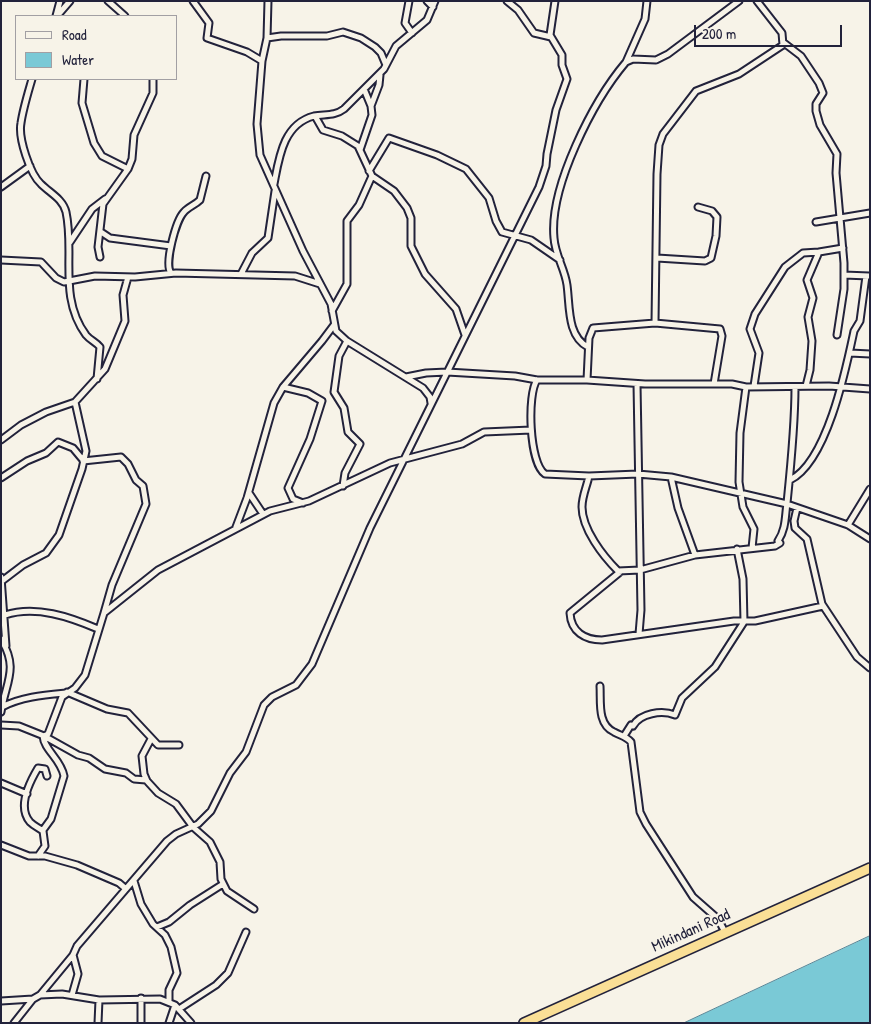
<!DOCTYPE html>
<style>
body{margin:0}
#map{position:relative;width:871px;height:1024px;overflow:hidden;background:#f7f3e8;font-family:"Patrick Hand",sans-serif}
canvas{display:block}
.frame{position:absolute;inset:0;border:2px solid #22223b;pointer-events:none}
.legend{position:absolute;left:15px;top:15px;width:162px;height:65px;box-sizing:border-box;background:#f7f3e8;border:1px solid #a29fa3;margin:0;padding:6px 9px;list-style:none;font-size:15px;color:#22223b}
.legend li{display:flex;align-items:center;gap:10px;height:25px}
.legend b{width:25px;border:1px solid #a29fa3}
.scale{position:absolute;left:694px;top:25px;width:148px;height:22px;box-sizing:border-box;border:2px solid #22223b;border-top:0;padding-left:6px;font-size:15px;line-height:18px;white-space:nowrap;color:#22223b;-webkit-text-stroke:4px #f7f3e8;paint-order:stroke}
</style>
<div id="map">
<canvas width="871" height="1024"></canvas>
<div class="frame"></div>
<ul class="legend">
<li><b style="height:6px;background:#f7f3e8"></b>Road</li>
<li><b style="height:14px;background:#7ac9d6"></b>Water</li>
</ul>
<div class="scale">200 m</div>
</div>
<script>
const ctx = document.querySelector('canvas').getContext('2d');
ctx.lineJoin = 'round';
function fillPath(path, color) { ctx.fillStyle = color; ctx.fill(path, 'evenodd'); }
function trace(path, color, width, dash) { ctx.strokeStyle = color; ctx.lineWidth = width; ctx.lineCap = dash ? 'butt' : 'round'; ctx.setLineDash(dash || []); ctx.stroke(path); }
function label(font, color, halo, rows, align = 'center') {
  ctx.font = font + ' "Patrick Hand",sans-serif'; ctx.lineWidth = 4.5; ctx.setLineDash([]); ctx.textBaseline = 'middle'; ctx.strokeStyle = halo; ctx.fillStyle = color; for (const [text, x, y, turn = 0] of rows) {
    ctx.save(); ctx.translate(x, y); ctx.rotate((+turn || 0) * Math.PI / 180); ctx.textAlign = isNaN(turn) ? turn : align; if (halo) ctx.strokeText(text, 0, 0); ctx.fillText(text, 0, 0); ctx.restore();
  }
}
const water = new Path2D(`
 M870,936V1023H684Z`);
const minor = new Path2D(`
 M108,1L125,16
 M193,1L209,23L207,38L247,52L262,61
 M268,1L267,38L262,61L257,124L260,155L303,251L331,304L336,331L347,341L423,388L430,397L431,403
 M409,1L405,23L412,33
 M427,1L433,7
 M507,1L518,10L534,33L551,37
 M56,16L60,1
 M57,16L70,1
 M267,38L281,36H327L343,32L361,38L375,47L381,53L386,65
 M784,43L801,56L819,83L823,93L816,104V111L820,125L837,154L836,173L844,263V289L837,335
 M626,62L645,19L647,1
 M32,79C28,93 23,109 21,123C18,138 30,174 41,184C50,193 63,199 66,212C75,253 58,297 86,335C90,340 96,342 100,347L97,379
 M84,79L82,103L94,143L102,156L128,169
 M364,89L371,106
 M315,116L323,130L342,136L358,146L372,176L394,191L407,208L411,218V246L425,274L456,309L465,335
 M360,150L372,115L371,106L379,85L380,75
 M369,171L389,138L437,155L466,169L489,198L496,221L502,232L531,240L560,260
 M274,184C279,158 283,124 314,116C325,114 335,116 344,109L384,69L396,46L427,20L435,1
 M1,187L30,166
 M816,222L870,213
 M101,232L110,238L171,246
 M70,242L92,209L105,199
 M100,257L98,247L103,204L128,169L132,159L134,135L153,93V79
 M657,258L705,261L711,258L716,236L717,217L712,211L698,207
 M1,260L41,262L56,278L64,282L95,276L135,277L176,273L295,276L320,284
 M171,273C164,264 176,220 184,212C188,207 195,205 200,200L206,176
 M241,274L252,253L268,238L275,191
 M844,275L869,276
 M332,311L347,284V221L359,205L372,176
 M655,323L657,174L659,145L663,134L696,91L739,74L783,45L782,33L757,1
 M588,347C567,336 570,307 567,285C565,269 555,255 554,238C549,187 593,101 626,62L633,59L656,60L668,54L739,1
 M850,353L870,354
 M406,377L426,373L447,372L515,376L537,380H587L645,384H732L746,387L829,386L870,389
 M537,380C527,394 529,463 545,474L589,476L638,474L671,477L787,504L848,525L870,539
 M587,380L589,338L593,328L655,323L720,329L722,336L714,384
 M637,384L641,610L639,634
 M754,386L759,353L750,329L755,314L785,267L803,253L819,252
 M806,386L810,370L812,341L808,317L813,298L807,280L819,252L843,248
 M283,387L308,393L322,401L310,439L288,488L293,499L303,503
 M746,387L740,433L739,482L743,507L754,529L752,548
 M1,440L21,425L46,412L75,402L105,369L125,321L123,295L128,277
 M83,461L121,457L128,464L136,480L143,486L146,504L112,585L104,613
 M589,476C587,486 582,496 582,507C582,529 603,556 618,571L640,570L695,555L775,546L780,543L778,541C786,529 785,517 787,503C791,464 795,426 795,387
 M671,477L678,508L695,555
 M1,478L27,461L46,453L58,442L73,448L83,460
 M790,480C827,462 846,369 854,331L860,321L866,276
 M343,486L345,473L360,444L348,432L344,408L334,392L339,356L347,341
 M249,493L263,514
 M797,508L794,521L795,528L807,539L822,604L857,657L870,668
 M848,525L870,489
 M236,527L247,498L274,403L283,387L322,341L334,325
 M620,572L570,613C571,632 585,640 602,640L734,621H755L823,606
 M1,577L6,646
 M2,581L23,565L46,553L59,535L82,469L86,451L75,402
 M5,615C36,605 70,617 98,629
 M1,639C19,669 6,681 1,712
 M600,686C601,702 597,724 614,732C621,736 626,736 631,742L640,812L646,824L693,897L718,919L725,932
 M67,692L107,709L128,713L158,745H179
 M2,707C21,697 44,695 65,693
 M1,725L19,726L44,736L48,734L62,697L75,688L85,675L104,613L158,570L270,511L309,501L390,463L462,444L484,432L531,430
 M44,736L78,755L89,758L105,769L126,773L134,779L146,780
 M624,736L631,725L633,726C640,713 662,710 675,715L682,698L715,667L744,622L743,579L737,549
 M151,739L142,756L144,774L147,781L158,793L176,804L193,827L210,842L220,862L221,879L227,891L254,909
 M1,783L27,794
 M43,830L51,819L64,776C61,759 44,750 43,736
 M1,845L29,856H45L77,865L119,883L126,889
 M38,856L45,846L43,831C39,828 34,826 30,822C17,807 29,783 38,768L45,769L47,776
 M134,881L141,904L153,924L165,935L171,947L177,973L169,990V1001
 M157,927L169,922L190,905L223,884
 M40,995L62,994L99,1000L160,999L175,1005L191,1023
 M72,995L78,974L73,955
 M141,998V1023
 M1,1001L33,999
 M179,1009L216,985L228,973L246,932
 M14,1023L33,999L40,995L73,955L77,946L167,841L176,834L198,824L211,811L230,773L246,752L264,705L272,697L296,685L312,664L370,528L539,187L546,166L547,154L556,110L567,79L562,65V55L550,35L555,1
 M98,1023L99,1000
 M169,1023L175,1005`);
const trunk = new Path2D(`
 M524,1023L870,868`);
const streetNames = [
 ["Mikindani Road",691,931,-24]
];
fillPath(water, '#7ac9d6');
trace(water, '#578698', 1);
trace(minor, '#22223b', 9);
trace(trunk, '#22223b', 12);
trace(minor, '#f7f3e8', 5);
trace(trunk, '#fadf96', 9);
label('16px', '#22223b', '#f7f3e8', streetNames);
</script>
